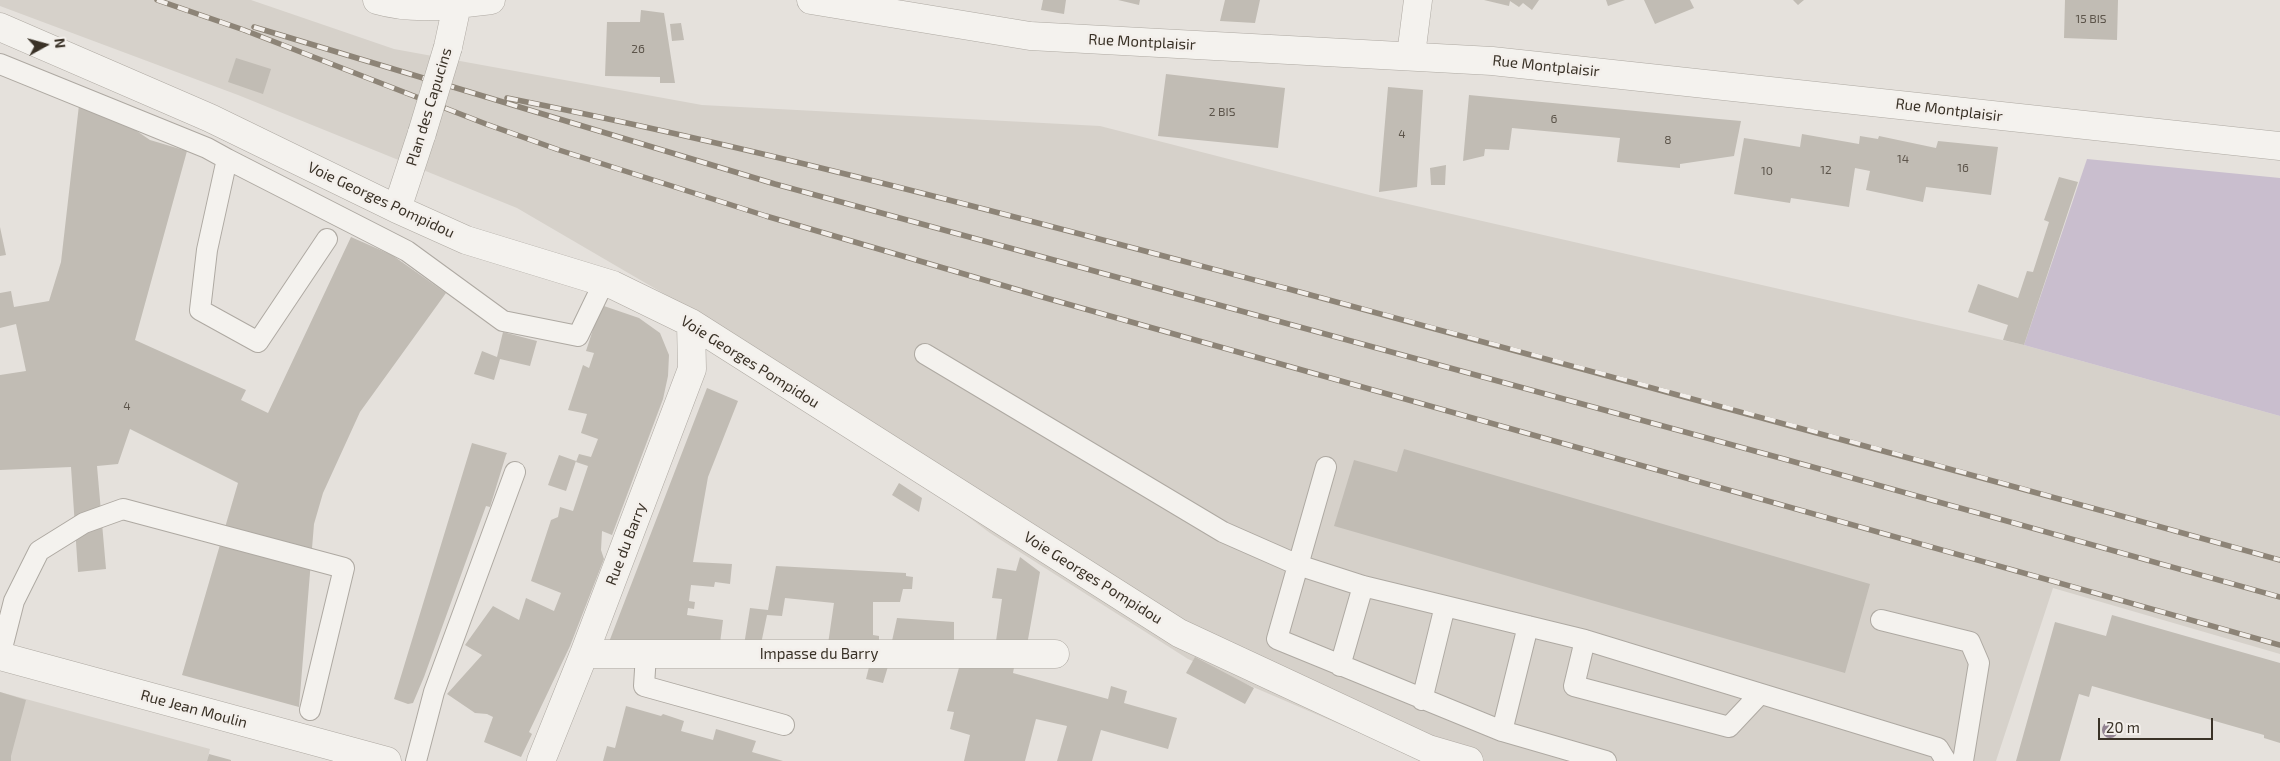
<!DOCTYPE html>
<style>
body{margin:0}
#map{position:relative;width:2280px;height:761px;overflow:hidden;background:#e5e1dc;font-family:"Exo 2",sans-serif}
canvas{display:block}
.north{position:absolute;left:20px;top:20px;width:50px;height:50px;-webkit-text-stroke:4px #f3efeb;paint-order:stroke;rotate:83deg;font-size:14px;font-weight:700;line-height:20px;text-align:center;color:#3a3227}
.north::after{content:'';display:block;margin:auto;width:18px;height:22px;background:#3a3227;clip-path:polygon(50% 0,100% 100%,50% 72%,0 100%)}
.scale{position:absolute;left:2098px;top:718px;width:115px;height:22px;box-sizing:border-box;border:2px solid #3a3227;border-top:0;padding-left:6px;font-size:15px;line-height:18px;white-space:nowrap;color:#3a3227;-webkit-text-stroke:4px #f3efeb;paint-order:stroke}
</style>
<div id="map">
<canvas width="2280" height="761"></canvas>
<div class="north">N</div>
<div class="scale">20 m</div>
</div>
<script>
const ctx = document.querySelector('canvas').getContext('2d');
ctx.lineJoin = 'round';
function fillPath(path, color) { ctx.fillStyle = color; ctx.fill(path, 'evenodd'); }
function trace(path, color, width, dash) { ctx.strokeStyle = color; ctx.lineWidth = width; ctx.lineCap = dash ? 'butt' : 'round'; ctx.setLineDash(dash || []); ctx.stroke(path); }
function label(font, color, halo, rows, align = 'center') {
  ctx.font = font + ' "Exo 2",sans-serif'; ctx.lineWidth = 5; ctx.setLineDash([]); ctx.textBaseline = 'middle'; ctx.strokeStyle = halo; ctx.fillStyle = color; for (const [text, x, y, turn = 0] of rows) {
    ctx.save(); ctx.translate(x, y); ctx.rotate((+turn || 0) * Math.PI / 180); ctx.textAlign = isNaN(turn) ? turn : align; if (halo) ctx.strokeText(text, 0, 0); ctx.fillText(text, 0, 0); ctx.restore();
  }
}
const built = new Path2D(`
 M0,0H251L394,49L702,105L1100,126L1373,196L2024,345L2280,416V654L2053,588L1996,761H1425L1188,659L990,533L690,309L517,208L238,95L0,6Z
 M0,692L210,749L207,761H0Z`);
const green = new Path2D(`
 M2087,159L2280,178V416L2024,345Z`);
const building = new Path2D(`
 M1043,0H1066L1064,14L1041,10Z
 M1118,0H1140L1139,5Z
 M1225,0H1260L1255,23L1220,21Z
 M1484,0H1539L1532,10L1523,3L1519,7L1510,1L1509,6Z
 M1606,0H1625L1608,6Z
 M1644,0H1690L1694,8L1655,24Z
 M1793,0H1804L1798,5Z
 M2065,0H2118L2117,40L2064,38Z
 M641,10L664,13L675,83H660V77L605,76L607,22H640Z
 M681,23L684,40L672,41L670,24Z
 M236,58L271,69L263,94L228,82Z
 M1166,74L1285,88L1278,148L1158,136Z
 M1388,87L1423,90L1417,187L1379,192Z
 M1469,95L1719,119L1741,121L1734,156L1680,164V168L1617,162L1620,138L1512,128L1509,150L1485,149L1484,156L1463,161Z
 M79,105L122,121L150,140L187,151L135,340L246,390L241,400L268,413L351,237L392,255L446,293L360,412L323,493L314,524L299,707L182,675L238,483L130,429L118,464L97,466L106,569L78,572L71,467L0,470V375L26,371L16,324L0,328V293L11,291L14,307L49,301L61,262Z
 M1802,134L1859,144L1860,136L1878,139L1879,136L1936,148L1938,141L1998,147L1991,195L1926,187L1923,202L1866,190L1870,171L1855,168L1849,207L1791,198L1790,203L1734,194L1744,138L1800,147Z
 M1446,165L1445,185H1431L1430,168Z
 M2059,177L2078,182L2024,345L2003,340L2008,325L1968,312L1978,284L2018,298L2027,271L2033,272L2049,222L2044,220Z
 M0,227L6,255L0,256Z
 M601,305L639,318L660,333L669,355L668,376L663,399L612,535L602,531L601,550L604,559L570,646L529,732L532,734L521,757L484,742L493,717L487,714L475,713L447,694L482,655L465,645L493,606L519,620L526,598L554,611L561,593L531,581L551,520L558,517L560,507L573,511L588,466L576,462L579,454L591,457L598,439L581,433L587,414L568,410L583,365L589,368L594,353L586,351Z
 M503,332L537,341L530,366L500,359L494,380L474,374L482,351L497,357Z
 M707,388L738,401L708,477L693,562L732,564L730,584L715,582L714,587L691,585L689,601L695,602L694,609L688,608L687,615L723,620L720,643L609,642Z
 M472,443L507,453L506,455L490,507L486,506L424,677L413,703L408,704L394,699Z
 M1404,449L1870,584L1845,673L1334,526L1354,460L1397,472Z
 M559,455L576,461L566,491L548,485Z
 M899,483L922,498L919,512L892,495Z
 M1020,557L1040,572L1027,645L996,641L1002,599L992,598L997,568L1016,571Z
 M776,566L906,573V576L913,577L912,589H903L900,602H873V635L879,636V643L828,644L834,603L785,598L782,616L767,615L761,644L744,645L750,608L768,610Z
 M2112,615L2280,663V743L2264,738V735L2092,686L2089,697L2079,694L2060,761H2016L2055,622L2106,636Z
 M897,618L954,622V642L892,641Z
 M1195,657L1254,688L1245,704L1186,673Z
 M871,659L889,663L883,683L866,679Z
 M1015,662L1013,673L1108,699L1111,686L1127,691L1124,703L1177,718L1168,749L1101,730L1092,761H1057L1067,726L1036,719L1025,761H964L970,735L950,729L954,712L947,711L960,664Z
 M0,692L26,700L11,756V761H0Z
 M626,706L661,716L663,714L684,721L681,731L713,740L716,729L756,741L752,752L783,761H603L607,746L615,748Z
 M209,754L231,760V761H207Z`);
const lane = new Path2D(`
 M0,64L207,148L227,159L207,250L200,310L258,342L327,239
 M227,159L407,251L503,321L578,336L604,282
 M925,354L1223,532L1298,565L1363,586L1585,640
 M1326,467L1277,639L1502,731L1606,761
 M1881,620L1970,642L1979,663L1963,761
 M646,654L644,686L784,725
 M0,656L14,601L39,551L84,523L123,509L344,568L310,710
 M1340,666L1363,586
 M1760,694L1729,727L1574,686L1585,640L1938,748L1946,761
 M1422,700L1445,606
 M1502,731L1528,626
 M416,761L434,692L515,472`);
const street = new Path2D(`
 M377,0C415,11 452,5 491,0
 M811,0L1030,36L1492,61L2280,146
 M0,27L210,118L397,209L466,240L613,285L691,323L1179,633L1428,749L1469,761
 M448,47L457,5
 M1411,55L1418,0
 M397,209L422,133
 M584,654H1055
 M0,656L387,761
 M541,761L584,654L692,369L691,323`);
const rail = new Path2D(`
 M157,0L244,30L486,124L559,150L766,216L1046,298L2280,645
 M254,27L775,184L1784,459L2280,597
 M507,98C770,150 1027,220 1285,288C1618,377 1949,468 2280,560`);
const streetBridge = new Path2D(`
 M422,133L448,47`);
const trees = [
 [2110,730]
];
const numberNames = [
 ["15 BIS",2091,19],
 ["26",638,49],
 ["2 BIS",1222,112],
 ["6",1554,119],
 ["4",1402,134],
 ["8",1668,140],
 ["14",1903,159],
 ["16",1963,168],
 ["12",1826,170],
 ["10",1767,171],
 ["4",127,406]
];
const streetNames = [
 ["Rue Montplaisir",1142,42,3],
 ["Rue Montplaisir",1546,66,6],
 ["Plan des Capucins",429,107,-73],
 ["Rue Montplaisir",1949,110,7],
 ["Voie Georges Pompidou",381,200,25],
 ["Voie Georges Pompidou",750,362,32],
 ["Rue du Barry",626,544,-69],
 ["Voie Georges Pompidou",1093,578,32],
 ["Impasse du Barry",819,654],
 ["Rue Jean Moulin",194,709,15]
];
fillPath(built, '#d6d1ca');
fillPath(green, '#c9bece');
fillPath(building, '#c1bcb4');
trace(lane, '#aea9a2', 22);
trace(street, '#aea9a2', 29);
trace(lane, '#f4f2ee', 20);
trace(street, '#f4f2ee', 28);
trace(rail, '#8d8477', 5.5);
trace(rail, '#f3efeb', 4, [11]);
trace(streetBridge, '#aea9a2', 29, []);
trace(streetBridge, '#f4f2ee', 28);
ctx.fillStyle = '#928391';
for (const [x, y] of trees) { ctx.beginPath(); ctx.arc(x, y, 8, 0, 2 * Math.PI); ctx.fill(); }
label('12px', '#5c544a', null, numberNames);
label('15px', '#3a3227', '#f3efeb', streetNames);
</script>
